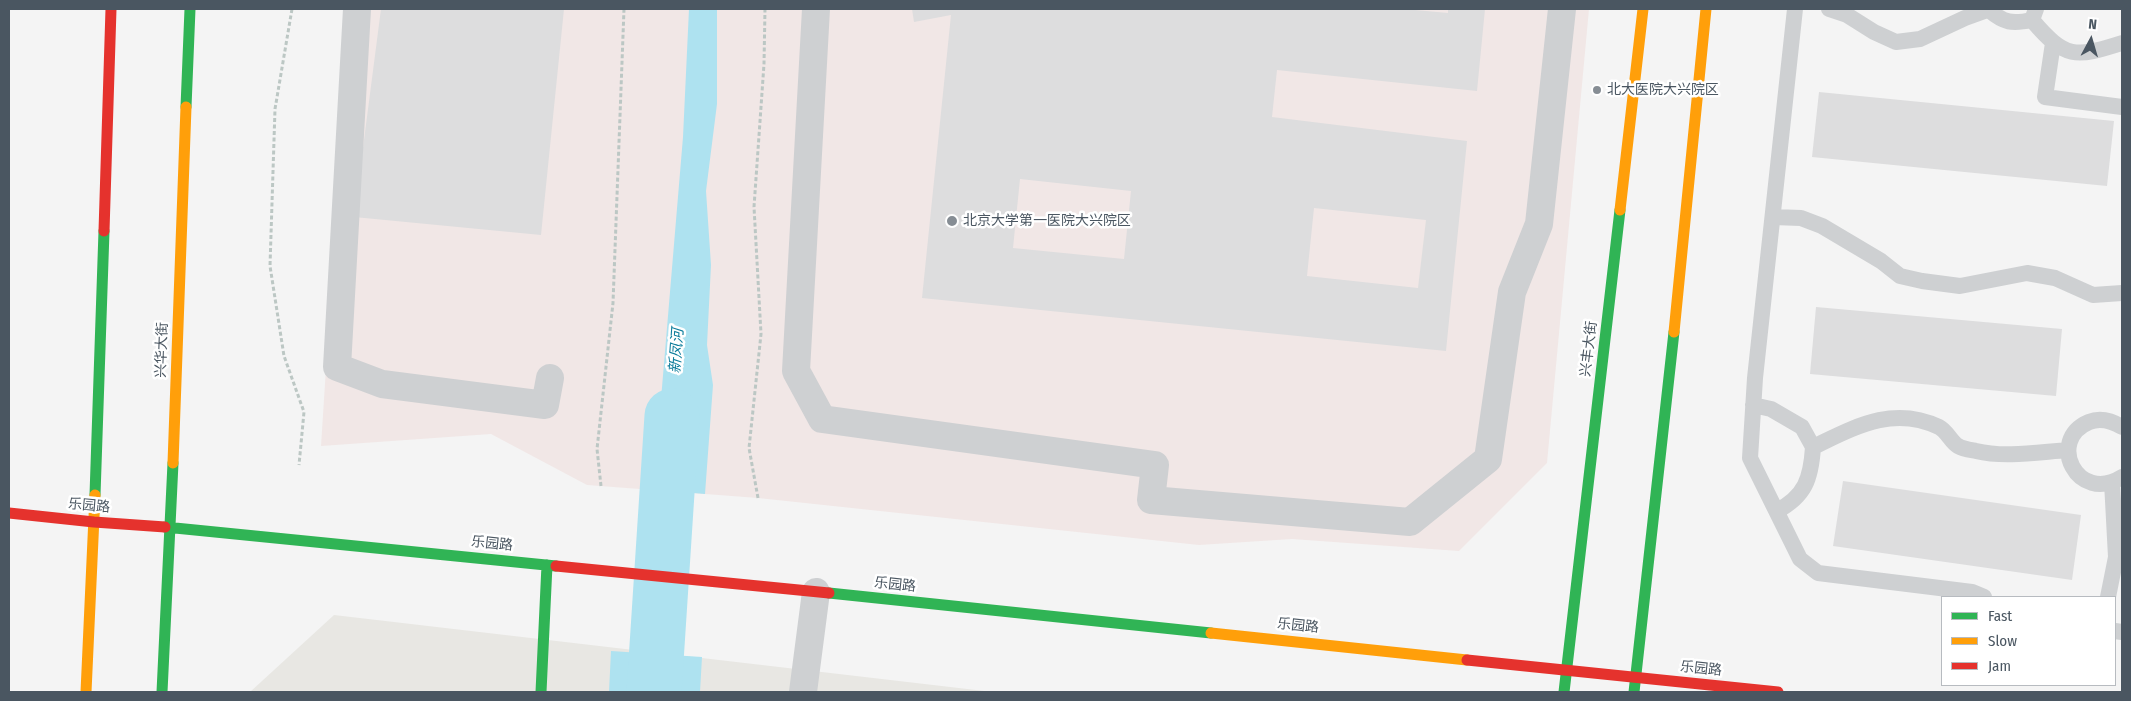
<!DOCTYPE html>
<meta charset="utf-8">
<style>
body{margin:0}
#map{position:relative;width:2131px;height:701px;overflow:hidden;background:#f4f4f4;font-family:"Fira Sans Condensed",sans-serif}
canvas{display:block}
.frame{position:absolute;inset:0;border:10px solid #4a5661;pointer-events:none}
.legend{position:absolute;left:1941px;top:596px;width:175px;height:90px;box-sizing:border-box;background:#fff;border:1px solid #b7bbc0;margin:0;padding:6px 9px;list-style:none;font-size:15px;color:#4a5661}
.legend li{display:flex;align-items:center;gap:10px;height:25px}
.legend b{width:25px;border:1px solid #b7bbc0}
.north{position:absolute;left:2066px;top:15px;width:50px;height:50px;-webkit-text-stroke:4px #fff;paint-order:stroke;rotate:6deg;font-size:14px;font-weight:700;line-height:20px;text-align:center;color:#4a5661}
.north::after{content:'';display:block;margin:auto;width:18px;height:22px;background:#4a5661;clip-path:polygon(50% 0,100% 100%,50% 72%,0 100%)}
</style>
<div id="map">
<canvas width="2131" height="701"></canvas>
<div class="frame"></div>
<ul class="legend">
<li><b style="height:6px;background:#30b455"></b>Fast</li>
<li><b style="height:6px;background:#ff9f0a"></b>Slow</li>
<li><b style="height:6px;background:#e5322d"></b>Jam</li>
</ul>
<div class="north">N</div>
</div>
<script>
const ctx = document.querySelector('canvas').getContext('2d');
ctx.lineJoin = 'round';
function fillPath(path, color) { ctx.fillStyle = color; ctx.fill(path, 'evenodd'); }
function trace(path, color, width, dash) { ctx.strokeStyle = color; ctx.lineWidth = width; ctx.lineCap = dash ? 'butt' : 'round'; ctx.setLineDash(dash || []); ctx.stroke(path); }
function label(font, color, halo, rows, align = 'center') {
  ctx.font = font + ' "Fira Sans Condensed","Noto Sans SC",sans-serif'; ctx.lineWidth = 5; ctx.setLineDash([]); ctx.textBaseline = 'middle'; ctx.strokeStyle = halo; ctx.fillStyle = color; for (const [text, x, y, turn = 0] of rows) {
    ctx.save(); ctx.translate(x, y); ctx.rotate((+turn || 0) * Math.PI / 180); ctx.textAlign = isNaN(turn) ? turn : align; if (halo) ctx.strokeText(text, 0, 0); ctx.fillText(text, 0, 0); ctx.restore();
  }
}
const commercial = new Path2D(`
 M334,615L993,692H250Z`);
const medical = new Path2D(`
 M349,9H1589L1547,463L1459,551L1292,539L1199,545L758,498L587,485L491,434L321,446Z`);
const water = new Path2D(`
 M689,9H717V104L706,191L711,265L707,345L713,385L705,494L657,490L661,466L659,423L683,137Z
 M611,651L702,657L700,692H609Z`);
const river = new Path2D(`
 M654,692L672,416`);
const building = new Path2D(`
 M381,9H564L541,235L354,217Z
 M912,9H1404L1448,13V9H1485L1477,91L1277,70L1272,117L1467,141L1446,351L922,298L951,15L914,22ZM1020,179L1131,191L1124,259L1013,248ZM1314,208L1426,220L1418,288L1307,276Z
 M1819,92L2114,121L2107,186L1812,157Z
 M1816,307L2062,329L2056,396L1810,374Z
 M1843,481L2081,515L2072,580L1833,546Z`);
const path = new Path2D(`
 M292,9L275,109L270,266L284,356L304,412L299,465
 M601,486L597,449L613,303L624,9
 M758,498L749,448L761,334L754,207L764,64L765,9`);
const lane = new Path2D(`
 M1795,9L1755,378L1750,458L1800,559L1818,573L1972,592L1984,597
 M1829,9L1847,15L1874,32L1896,42L1920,39L1965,18L1990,9
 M1989,10C2004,23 2012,24 2032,20L2036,9
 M2032,20C2065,59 2075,58 2122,43
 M2053,43L2045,97L2122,107
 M1773,217L1801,218L1822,226L1881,261L1900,276L1922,281L1960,286L2027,273L2055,278L2093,295L2122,293
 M1753,405L1771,409L1802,427L1813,447
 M2122,427C2112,421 2101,417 2089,422C2046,440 2077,505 2122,477
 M1777,511C1805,496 1811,479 1813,447C1855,427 1893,405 1939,427C1947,431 1951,442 1958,446C1963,449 1971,450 1976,451C2005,458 2039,452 2068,450
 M2108,597L2116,557L2112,482
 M2115,631L2122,632`);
const street = new Path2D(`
 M357,9L337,367L382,384L545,405L550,378
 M816,9L796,371L822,419L1155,465L1151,500L1410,522L1488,459L1512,292L1539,224L1562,9
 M803,692L816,592`);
const fast = new Path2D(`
 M186,107L190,9
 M95,495L104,231
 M165,527L556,566
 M829,593L1211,633
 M162,692L173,463
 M541,692L547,565
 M1564,692L1620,210
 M1634,692L1674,332`);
const slow = new Path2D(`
 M1620,210L1643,9
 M1674,332L1706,9
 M173,463L186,107
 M1211,633L1467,660
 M86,692L95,495`);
const jam = new Path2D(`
 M104,231L111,9
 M9,513L94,522L165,527
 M556,566L829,593
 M1467,660L1778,692`);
const markers = [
 [1597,90,5,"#868d94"],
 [952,221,6,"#868d94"]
];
const poiNames = [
 ["北大医院大兴院区",1607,90],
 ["北京大学第一医院大兴院区",963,221]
];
const streetNames = [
 ["兴丰大街",1589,349,-83],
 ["兴华大街",162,350,-88],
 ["乐园路",89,506,5],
 ["乐园路",492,544,6],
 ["乐园路",895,585,6],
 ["乐园路",1298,626,6],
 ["乐园路",1701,669,6]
];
const waterNames = [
 ["新凤河",677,351,-86]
];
fillPath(commercial, '#e8e7e3');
fillPath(medical, '#f1e7e6');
fillPath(water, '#aee2f0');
trace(river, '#aee2f0', 55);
fillPath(building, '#ddddde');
trace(path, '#bcc7c4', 3, [4, 2.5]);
trace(lane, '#ced0d2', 16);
trace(street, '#ced0d2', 28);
trace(fast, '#30b455', 11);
trace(slow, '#ff9f0a', 11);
trace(jam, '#e5322d', 11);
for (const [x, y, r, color] of markers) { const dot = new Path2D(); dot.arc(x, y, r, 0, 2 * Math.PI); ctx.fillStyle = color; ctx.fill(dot); trace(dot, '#fff', 2); }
label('14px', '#4a5661', '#fff', poiNames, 'left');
label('14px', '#4a5661', '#fff', streetNames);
label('italic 15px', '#0c7c9b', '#fff', waterNames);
</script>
